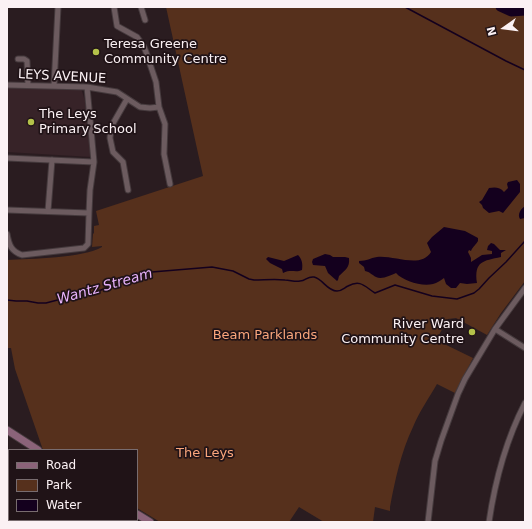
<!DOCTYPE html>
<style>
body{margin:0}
#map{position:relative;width:532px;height:529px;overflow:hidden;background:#2a1c20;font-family:"DejaVu Sans",sans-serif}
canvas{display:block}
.frame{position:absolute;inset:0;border:8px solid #fbf1f4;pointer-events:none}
.legend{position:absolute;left:8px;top:449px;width:130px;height:72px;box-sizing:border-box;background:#201317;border:1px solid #786c6f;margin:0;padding:5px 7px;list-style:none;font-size:12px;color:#fbf1f4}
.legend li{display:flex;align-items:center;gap:8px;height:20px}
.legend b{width:20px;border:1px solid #786c6f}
.north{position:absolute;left:484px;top:8px;width:40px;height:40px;-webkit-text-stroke:3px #201317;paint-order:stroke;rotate:256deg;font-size:11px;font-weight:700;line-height:16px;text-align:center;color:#fbf1f4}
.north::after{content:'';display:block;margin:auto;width:14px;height:18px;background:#fbf1f4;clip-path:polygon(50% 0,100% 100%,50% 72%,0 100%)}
</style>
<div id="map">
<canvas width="532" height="529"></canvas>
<div class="frame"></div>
<ul class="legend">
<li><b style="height:5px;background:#8b6379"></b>Road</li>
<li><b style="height:11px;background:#56301c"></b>Park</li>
<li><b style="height:11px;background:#14001e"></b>Water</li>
</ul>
<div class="north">N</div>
</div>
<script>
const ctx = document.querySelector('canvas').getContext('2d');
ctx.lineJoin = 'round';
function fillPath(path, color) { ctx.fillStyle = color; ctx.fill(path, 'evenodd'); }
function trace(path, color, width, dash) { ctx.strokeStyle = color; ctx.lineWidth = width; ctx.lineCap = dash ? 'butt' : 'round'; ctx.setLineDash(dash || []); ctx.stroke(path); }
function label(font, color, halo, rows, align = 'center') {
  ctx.font = font + ' "DejaVu Sans",sans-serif'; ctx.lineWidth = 3.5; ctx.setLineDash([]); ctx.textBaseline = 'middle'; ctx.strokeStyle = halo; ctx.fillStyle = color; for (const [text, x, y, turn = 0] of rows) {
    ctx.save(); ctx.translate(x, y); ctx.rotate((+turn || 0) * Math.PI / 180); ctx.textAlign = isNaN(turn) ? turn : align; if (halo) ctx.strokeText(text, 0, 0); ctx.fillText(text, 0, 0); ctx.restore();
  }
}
const built = new Path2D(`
 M7,88H81L85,101L92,157L7,152Z`);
const green = new Path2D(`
 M166,7H525V281L501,313L487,335L456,318L448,319L436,340L473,358L455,393L437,384C429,398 419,412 413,427C401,452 395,480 390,507V511L375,507L373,522H324L299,507L289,522H160L137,508V450H43L15,369L11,348H7V260C31,259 83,258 102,247V246L92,247L93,234L94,233V226L99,225L96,211L203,176Z
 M62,520H135L139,522H63Z`);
const water = new Path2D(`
 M517,180L520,184V192L503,213L499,211L489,213L483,208L482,205L479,202L482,200L489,188C495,187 500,187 504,192L508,188L507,184L508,182Z
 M525,206V218L520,219C517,214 521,209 525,206Z
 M444,227L465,231L478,238V241C476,245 473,246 471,251L469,250L468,252L471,258V262L482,255L492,254V251L487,250L488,246L491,243L494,244L500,250H506L501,253V257C483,261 474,261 477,283L467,284L460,283L456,288H451L446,284L444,278C441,280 437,283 433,284C422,287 403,281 396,273C391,275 382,280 376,277C372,275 370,272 365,271L364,267L359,263V261C367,261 370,258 377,257C394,255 421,269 431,252L427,243L432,237Z
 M325,254L330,255L333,257H345L349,258C350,268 345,270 339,276L338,280L337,281L328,273L325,266L313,265L312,262L313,259Z
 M298,255C302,259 303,264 302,270C296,273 291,269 283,273L282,269L270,263L266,259L268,257L284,261Z`);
const stream = new Path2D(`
 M405,7L506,61L525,70
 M7,300L16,301H27L38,303H46L69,297L86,295L101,290L127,280L152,272L212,267L233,271L249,279L254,280C264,280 275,279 285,280C290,280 295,282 300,281C306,281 307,276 314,277C323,279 327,291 337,291C342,291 344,288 348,286C361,279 365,287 375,293L395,285L432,296L457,299L474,293L479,289L489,278L506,262L525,241`);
const river = new Path2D(`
 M500,7L511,12L525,11`);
const street = new Path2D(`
 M114,7L117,26L137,37L144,47L146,52L156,82L159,107L165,124L164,154L170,184
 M141,7L145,20
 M18,59H24L27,61L28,85
 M7,85L87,87L117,92L140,107L150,108L159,107
 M54,86L58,7
 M127,99L111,127L110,138L113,152L123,162L128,190
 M7,158L94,162
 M7,210L89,213L90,190L94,162L87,87
 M48,211L52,160
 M7,234C9,245 11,251 22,255L84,248L88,244L89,213
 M495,329L525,348
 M7,503H9
 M34,520L35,522
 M428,522L435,461L441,441L458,394L465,379L495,329L525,288
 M489,522C495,481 506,440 525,403`);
const secondary = new Path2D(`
 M7,430L38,450
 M137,514L150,522`);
const markers = [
 [96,52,4,"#b4c24a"],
 [31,122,4,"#b4c24a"],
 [472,332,4,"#b4c24a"]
];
const poiNames = [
 ["Teresa Greene",104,45],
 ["Community Centre",104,60],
 ["The Leys",39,115],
 ["Primary School",39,130],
 ["River Ward",464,325,"right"],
 ["Community Centre",464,340,"right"]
];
const streetNames = [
 ["LEYS AVENUE",62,77,3]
];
const parkNames = [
 ["Beam Parklands",265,336],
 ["The Leys",205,454]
];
const waterNames = [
 ["Wantz Stream",105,287,-16]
];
fillPath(built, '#372328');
fillPath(green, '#56301c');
fillPath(water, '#14001e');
trace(stream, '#14001e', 1.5);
trace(river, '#14001e', 9);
trace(street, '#453a3d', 7);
trace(secondary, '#453a3d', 9);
trace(street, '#6c5b5f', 5);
trace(secondary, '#8b6379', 7);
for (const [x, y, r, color] of markers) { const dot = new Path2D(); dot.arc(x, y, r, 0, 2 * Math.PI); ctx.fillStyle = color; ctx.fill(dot); trace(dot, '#201317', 1.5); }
label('13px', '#fbf1f4', '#201317', poiNames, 'left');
label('13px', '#fbf1f4', '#201317', streetNames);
label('13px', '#fba67c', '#201317', parkNames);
label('italic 14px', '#e7b2fb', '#201317', waterNames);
</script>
